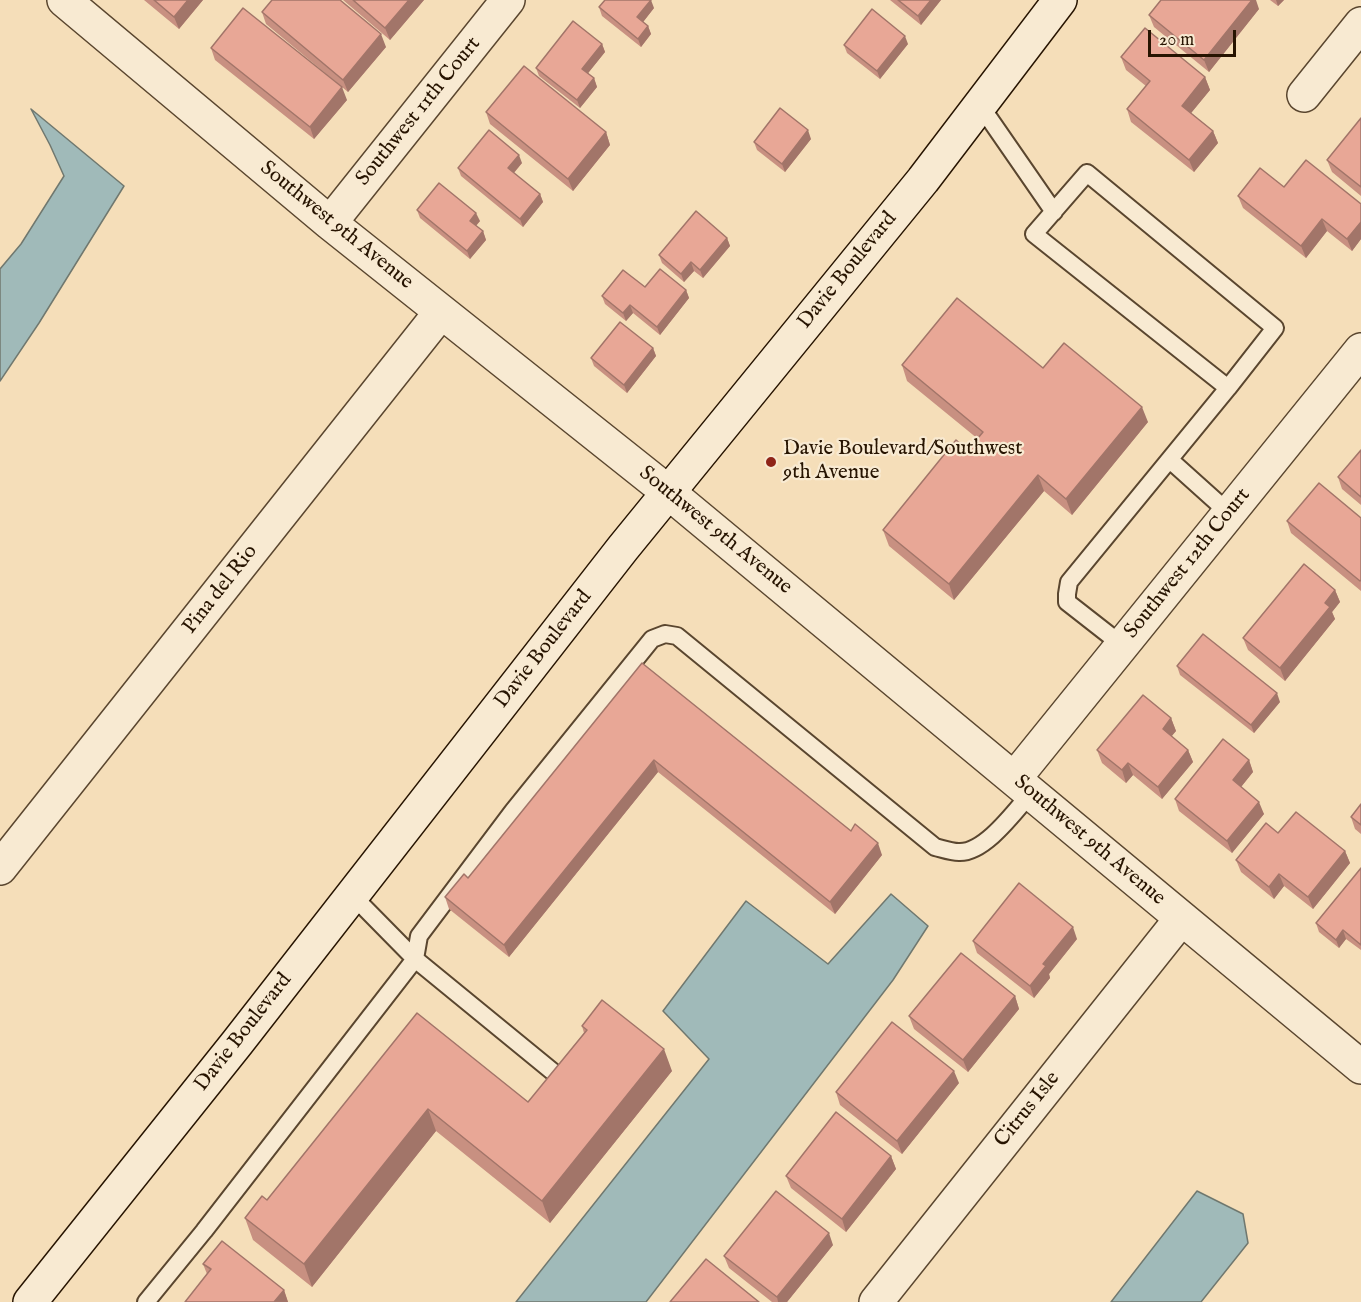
<!DOCTYPE html>
<style>
body{margin:0}
#map{position:relative;width:1361px;height:1302px;overflow:hidden;background:#f5deb9;font-family:"IM FELL English",serif}
canvas{display:block}
.scale{position:absolute;left:1148px;top:30px;width:88px;height:27px;box-sizing:border-box;border:3px solid #271401;border-top:0;padding-left:8px;font-size:18px;line-height:21px;white-space:nowrap;color:#271401;-webkit-text-stroke:4px #f8ead2;paint-order:stroke}
</style>
<div id="map">
<canvas width="1361" height="1302"></canvas>
<div class="scale">20 m</div>
</div>
<script>
const ctx = document.querySelector('canvas').getContext('2d');
ctx.lineJoin = 'round';
function fillPath(path, color) { ctx.fillStyle = color; ctx.fill(path, 'evenodd'); }
function trace(path, color, width, dash) { ctx.strokeStyle = color; ctx.lineWidth = width; ctx.lineCap = dash ? 'butt' : 'round'; ctx.setLineDash(dash || []); ctx.stroke(path); }
function label(font, color, halo, rows, align = 'center') {
  ctx.font = font + ' "IM FELL English",serif'; ctx.lineWidth = 4.5; ctx.setLineDash([]); ctx.textBaseline = 'middle'; ctx.strokeStyle = halo; ctx.fillStyle = color; for (const [text, x, y, turn = 0] of rows) {
    ctx.save(); ctx.translate(x, y); ctx.rotate((+turn || 0) * Math.PI / 180); ctx.textAlign = isNaN(turn) ? turn : align; if (halo) ctx.strokeText(text, 0, 0); ctx.fillText(text, 0, 0); ctx.restore();
  }
}
const water = new Path2D(`
 M31,109L124,186L39,323L0,381V269L21,244L64,176L50,145Z
 M891,894L928,926L893,980L646,1302H516L709,1059L663,1011L746,901L828,964Z
 M1197,1191L1243,1214L1248,1243L1201,1302H1111Z`);
const service = new Path2D(`
 M980,105L1054,212
 M1170,460L1229,513
 M1122,645L1067,602V594L1069,582L1228,388L1034,234L1087,173L1275,328L1228,388
 M352,895L415,959L558,1076
 M146,1302L204,1231L415,959L419,936L513,811L652,639L665,634L677,636L935,847C943,849 951,852 959,852C985,853 1015,811 1031,793`);
const minor = new Path2D(`
 M64,0L330,223L668,492L1361,1067
 M1304,95L1361,24
 M330,223L508,0
 M1014,779L1361,350
 M0,868L441,312
 M876,1302L1181,919`);
const secondary = new Path2D(`
 M30,1302L237,1043L623,548L923,180L1060,0`);
const wall = new Path2D(`
 M144,0H203L179,29Z
 M343,0H424L390,40Z
 M890,0H941L921,25Z
 M1270,0H1284L1278,6Z
 M599,7L654,8L643,22L648,26L651,34L641,47L602,16Z
 M1259,9L1209,72L1154,27L1149,15Z
 M262,12L386,47L348,92L266,24Z
 M602,44L605,52L588,73L594,78L597,87L580,108L539,76L536,68Z
 M908,44L880,79L847,53L844,45Z
 M211,48L347,100L314,139L215,60Z
 M1121,57L1205,77L1210,90L1191,113L1213,131L1218,143L1194,172L1131,122L1127,109L1146,86L1126,70Z
 M486,112L606,132L610,145L573,191L490,124Z
 M1361,118V196L1332,172L1327,160Z
 M811,139L785,172L757,150L754,142Z
 M522,163L514,173L540,194L543,202L523,227L461,176L458,168Z
 M1284,187L1361,204V239L1352,251L1327,231L1306,258L1243,208L1238,196Z
 M417,210L480,221L476,226L483,231L486,240L470,259L420,218Z
 M727,238L730,246L703,278L694,271L684,282L662,263L659,255Z
 M645,287L686,290L689,298L660,335L633,313L626,321L605,304L602,296Z
 M653,348L656,356L627,393L594,366L591,358Z
 M902,365L1043,368L1148,422L1072,515L1044,491L954,600L889,546L883,530L968,450L978,439L907,381Z
 M1361,450V505L1342,489L1338,477Z
 M1361,518V591L1291,533L1287,521Z
 M1335,590L1340,602L1332,612L1335,619L1285,681L1248,650L1243,638Z
 M642,663L851,831L882,855L835,914L658,772L509,957L449,909L445,897L468,878Z
 M1177,666L1280,702L1254,733L1180,675Z
 M1171,718L1176,731L1171,736L1188,750L1193,762L1162,799L1133,775L1126,783L1102,763L1097,750Z
 M1249,760L1253,772L1241,787L1264,814L1232,853L1179,811L1175,799Z
 M1361,804V834L1355,829L1351,817Z
 M1278,833L1345,851L1350,863L1313,909L1284,886L1274,899L1241,872L1236,860Z
 M1361,868V950L1346,939L1339,948L1319,932L1316,923Z
 M1077,939L1049,974L1050,978L1034,998L977,953L973,941Z
 M1015,996L1019,1009L968,1072L914,1029L909,1016Z
 M417,1013L528,1102L584,1033L582,1026L672,1071L550,1223L436,1131L312,1287L253,1240L245,1218L267,1200Z
 M959,1083L902,1154L840,1105L836,1092Z
 M891,1156L896,1169L846,1232L791,1188L786,1176Z
 M833,1245L787,1302H772L729,1268L724,1256Z
 M203,1264L284,1290L288,1302H185L207,1274Z`);
const shadedWall = new Path2D(`
 M188,0H203L179,29L174,17Z
 M409,0H424L390,40L385,28Z
 M651,0L654,8L640,26L637,17Z
 M931,0H941L921,25L918,16Z
 M1252,0H1256L1259,9L1209,72L1204,60Z
 M1276,0H1284L1278,6Z
 M648,26L651,34L641,47L638,39Z
 M381,34L386,47L348,92L343,80Z
 M905,36L908,44L880,79L877,71Z
 M602,44L605,52L585,77L582,69Z
 M1205,77L1210,90L1187,118L1182,106Z
 M594,78L597,87L580,108L577,100Z
 M342,87L347,100L314,139L310,127Z
 M808,130L811,139L785,172L782,164Z
 M1213,131L1218,143L1194,172L1189,160Z
 M606,132L610,145L573,191L568,179Z
 M519,155L522,163L511,176L508,168Z
 M540,194L543,202L523,227L520,219Z
 M476,213L480,221L473,229L470,221Z
 M1322,219L1327,231L1306,258L1301,246Z
 M1361,222V239L1352,251L1347,239Z
 M483,231L486,240L470,259L467,251Z
 M727,238L730,246L703,278L700,270Z
 M691,262L694,271L684,282L681,274Z
 M686,290L689,298L660,335L657,327Z
 M630,305L633,313L626,321L623,313Z
 M653,348L656,356L627,393L624,385Z
 M1142,407L1148,422L1072,515L1066,499Z
 M1038,475L1044,491L954,600L949,584Z
 M1335,590L1340,602L1332,612L1335,619L1285,681L1280,668L1325,603Z
 M1277,693L1280,702L1254,733L1251,725Z
 M1171,718L1176,731L1167,742L1163,729Z
 M1188,750L1193,762L1162,799L1158,787Z
 M654,760L658,772L509,957L504,945Z
 M1249,760L1253,772L1237,792L1233,780Z
 M1128,763L1133,775L1126,783L1122,770Z
 M1259,802L1264,814L1232,853L1227,841Z
 M878,843L882,855L835,914L830,902Z
 M1345,851L1350,863L1313,909L1308,897Z
 M1279,874L1284,886L1274,899L1269,887Z
 M1073,927L1077,939L1049,974L1050,978L1034,998L1030,986L1043,964Z
 M1343,930L1346,939L1339,948L1336,940Z
 M1015,996L1019,1009L968,1072L963,1060Z
 M664,1049L672,1071L550,1223L542,1201Z
 M954,1071L959,1083L902,1154L897,1141Z
 M428,1109L436,1131L312,1287L304,1264Z
 M891,1156L896,1169L846,1232L842,1219Z
 M829,1233L833,1245L787,1302H778L777,1297Z
 M284,1290L288,1302H274Z`);
const building = new Path2D(`
 M154,0H188L174,17Z
 M272,0H340L381,34L343,80L262,12Z
 M353,0H409L385,28Z
 M605,0H651L637,17L648,26L638,39L599,7Z
 M898,0H931L918,16Z
 M1161,0H1252L1204,60L1149,15Z
 M243,8L342,87L310,127L211,48Z
 M872,9L905,36L877,71L844,45Z
 M573,21L602,44L582,69L594,78L577,100L536,68Z
 M1145,28L1205,77L1182,106L1213,131L1189,160L1127,109L1150,81L1121,57Z
 M524,66L606,132L568,179L486,112Z
 M780,108L808,130L782,164L754,142Z
 M1361,118V187L1327,160Z
 M489,130L519,155L508,168L540,194L520,219L458,168Z
 M1306,160L1361,204V222L1347,239L1322,219L1301,246L1238,196L1260,168L1284,187Z
 M439,183L476,213L470,221L483,231L467,251L417,210Z
 M696,211L727,238L700,270L691,262L681,274L659,255Z
 M660,269L686,290L657,327L630,305L623,313L602,296L623,270L645,287Z
 M957,298L1043,368L1064,343L1142,407L1066,499L1038,475L949,584L883,530L956,440L968,450L983,432L902,365Z
 M620,322L653,348L624,385L591,358Z
 M1361,450V497L1338,477Z
 M1319,483L1361,518V580L1360,581L1287,521Z
 M1304,564L1335,590L1325,603L1330,607L1280,668L1243,638Z
 M1203,634L1277,693L1251,725L1177,666Z
 M642,663L851,831L855,824L878,843L830,902L654,760L504,945L445,897L464,874L468,878Z
 M1143,695L1171,718L1163,729L1188,750L1158,787L1128,763L1122,770L1097,750Z
 M1223,739L1249,760L1233,780L1259,802L1227,841L1175,799Z
 M1361,804V825L1351,817Z
 M1296,812L1345,851L1308,897L1279,874L1269,887L1236,860L1266,823L1278,833Z
 M1361,868V945L1343,930L1336,940L1316,923Z
 M1019,883L1073,927L1043,964L1046,966L1030,986L973,941Z
 M961,953L1015,996L963,1060L909,1016Z
 M602,1000L664,1049L542,1201L428,1109L304,1264L245,1218L262,1196L267,1200L417,1013L528,1102L587,1030L582,1026Z
 M892,1022L954,1071L897,1141L836,1092Z
 M836,1112L891,1156L842,1219L786,1176Z
 M776,1191L829,1233L777,1297L724,1256Z
 M222,1241L284,1290L274,1302H185L211,1269L203,1264Z
 M706,1259L759,1302H670Z`);
const markers = [
 [771,462,6,"#8f2418"]
];
const streetNames = [
 ["Southwest 11th Court",419,112,-51],
 ["Southwest 9th Avenue",336,226,39],
 ["Davie Boulevard",848,271,-51],
 ["Southwest 9th Avenue",715,531,39],
 ["Southwest 12th Court",1188,564,-51],
 ["Pina del Rio",221,590,-52],
 ["Davie Boulevard",544,650,-52],
 ["Southwest 9th Avenue",1089,841,40],
 ["Davie Boulevard",244,1033,-52],
 ["Citrus Isle",1028,1110,-51]
];
const poiNames = [
 ["Davie Boulevard/Southwest",783,450],
 ["9th Avenue",783,474]
];
fillPath(water, '#a0bab9');
trace(water, '#70786f', 1.5);
trace(service, '#5a462f', 20);
trace(minor, '#5a462f', 36);
trace(secondary, '#271401', 36);
trace(service, '#f8ead2', 16);
trace(minor, '#f8ead2', 33);
trace(secondary, '#f8ead2', 33);
fillPath(wall, '#c89081');
fillPath(shadedWall, '#a27569');
fillPath(building, '#e8a796');
trace(building, '#a27569', 1.5);
for (const [x, y, r, color] of markers) { const dot = new Path2D(); dot.arc(x, y, r, 0, 2 * Math.PI); ctx.fillStyle = color; ctx.fill(dot); trace(dot, '#f8ead2', 2); }
label('21px', '#271401', '#f8ead2', streetNames);
label('21px', '#271401', '#f8ead2', poiNames, 'left');
</script>
